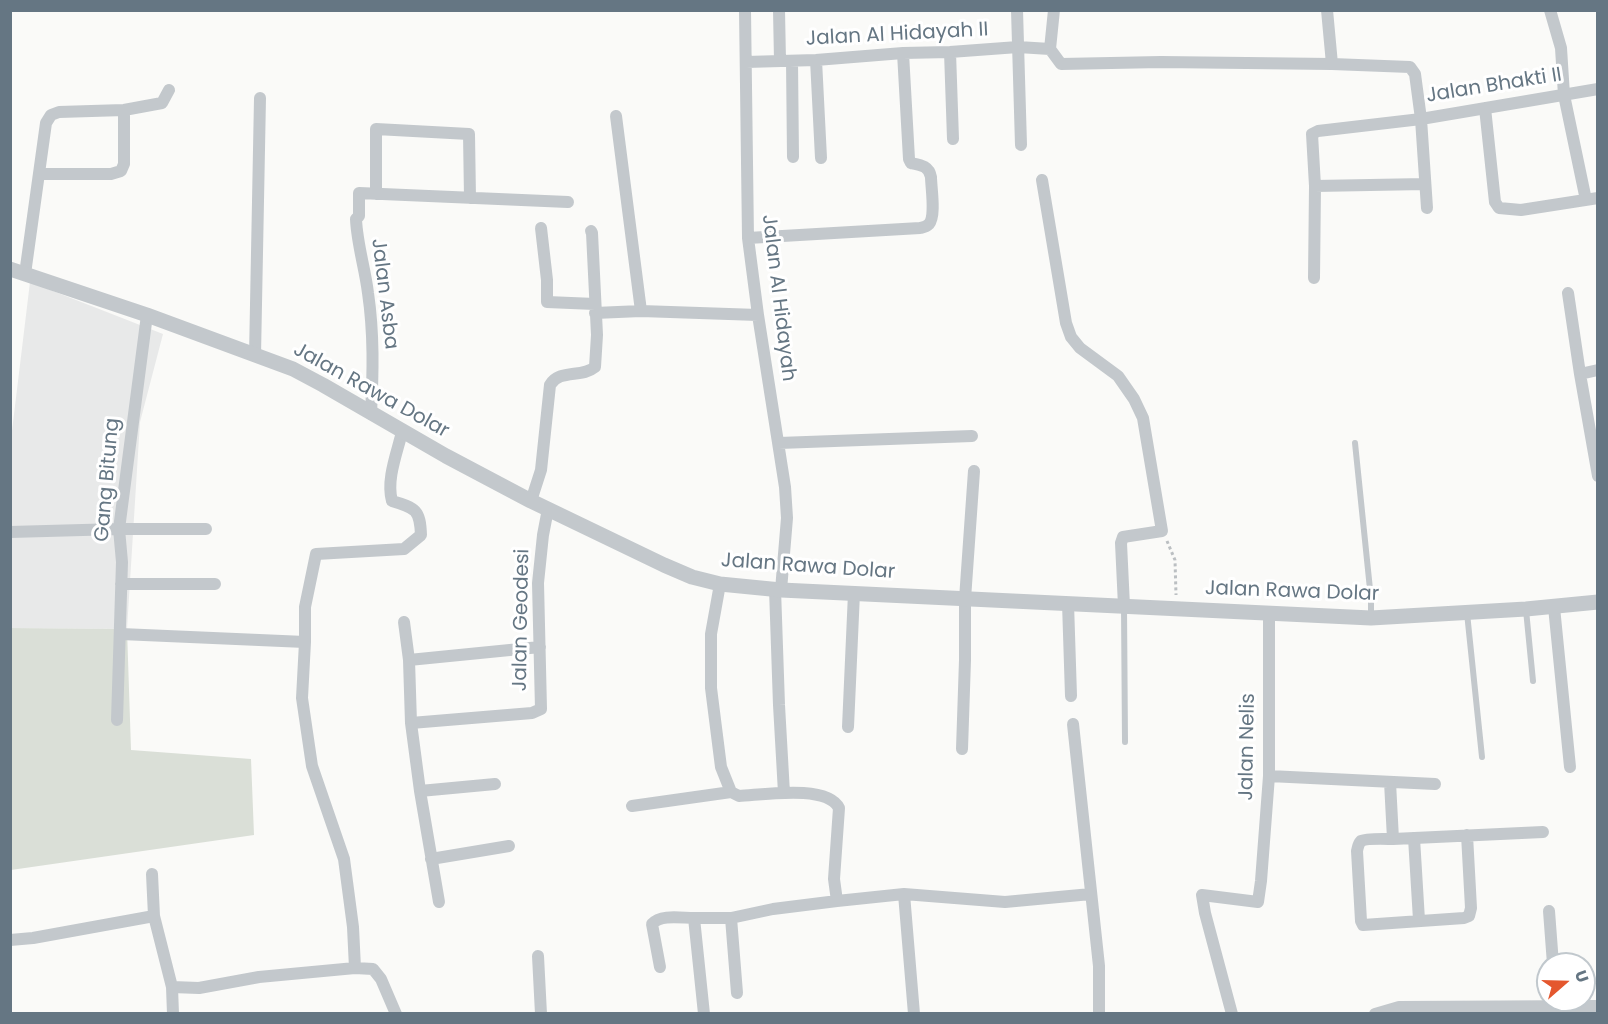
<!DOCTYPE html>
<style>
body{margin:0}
#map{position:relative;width:1608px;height:1024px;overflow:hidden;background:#fafaf8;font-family:Poppins,sans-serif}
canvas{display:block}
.frame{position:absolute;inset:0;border:12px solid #657683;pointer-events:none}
.north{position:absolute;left:1536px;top:952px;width:60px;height:60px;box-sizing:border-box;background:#fff;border:2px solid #c1c8cd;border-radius:50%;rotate:70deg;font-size:16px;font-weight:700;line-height:24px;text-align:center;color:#657683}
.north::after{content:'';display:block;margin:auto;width:21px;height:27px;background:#e4572e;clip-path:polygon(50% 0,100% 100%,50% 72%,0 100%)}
</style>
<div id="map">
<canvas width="1608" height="1024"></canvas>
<div class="frame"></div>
<div class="north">U</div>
</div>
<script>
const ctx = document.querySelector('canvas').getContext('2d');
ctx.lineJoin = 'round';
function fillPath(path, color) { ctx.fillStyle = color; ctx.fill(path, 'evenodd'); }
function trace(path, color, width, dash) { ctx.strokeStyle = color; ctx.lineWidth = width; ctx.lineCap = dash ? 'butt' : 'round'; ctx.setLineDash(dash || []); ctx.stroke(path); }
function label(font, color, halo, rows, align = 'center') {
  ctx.font = font + ' Poppins,sans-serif'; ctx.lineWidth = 6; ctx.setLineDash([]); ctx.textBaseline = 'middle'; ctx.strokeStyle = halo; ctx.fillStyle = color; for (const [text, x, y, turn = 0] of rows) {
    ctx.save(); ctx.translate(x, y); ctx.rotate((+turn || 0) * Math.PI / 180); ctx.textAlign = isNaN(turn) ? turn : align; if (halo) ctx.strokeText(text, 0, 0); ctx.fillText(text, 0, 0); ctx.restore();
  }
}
const built = new Path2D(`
 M30,282L163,334L140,422L127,629L11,628V439Z`);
const green = new Path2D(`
 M10,628L127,629L131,750L251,759L254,835L11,870Z`);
const path = new Path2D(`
 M1167,541L1175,560L1176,595`);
const service = new Path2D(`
 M1355,443L1371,599V617
 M1124,607L1125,742
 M1526,610L1533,681
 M1467,613L1482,757`);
const minor = new Path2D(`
 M745,10L748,238L758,315L785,487L787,518L781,590
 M779,10L780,61
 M1017,10L1021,145
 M1054,10L1050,49L1061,64L1161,62L1332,64L1327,10
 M1550,10L1561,48L1564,95L1586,200
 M950,52L953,139
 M816,60L821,158
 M792,61L793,157
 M746,62L816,60L903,53L950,52L1018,47L1050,49
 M1332,64L1410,67L1415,74L1421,119L1598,89
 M1485,108L1495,202L1499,208L1521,210L1598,198
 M616,116L641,311
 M40,174H111L121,171L124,164V110
 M1042,180L1066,323L1071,337L1080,348L1118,376L1134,399L1143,418L1162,531L1123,537L1121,543L1124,606
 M1425,184L1315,186L1312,134L1318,131L1421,119L1427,208
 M376,194V129L469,134L470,198
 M541,228L547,280V302L595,304
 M748,238L920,228C924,227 926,227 929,224C936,216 931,187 931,177C929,166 921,165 911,163L909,159L903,53
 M25,274L46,123L51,115L59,112L124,110L162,103L169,90
 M1314,278L1315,186
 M1568,293L1580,374
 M595,313L641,311L758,315
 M255,356L260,98
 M1598,370L1580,374L1598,476
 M371,414C373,372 374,334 368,293C365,268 357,244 356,219L359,216V193L568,202
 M779,443L972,436
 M531,501L541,470L550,385C559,369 582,378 595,367L597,335L592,233L591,231
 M10,532L119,529H206
 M121,584H215
 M720,584L711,634V688L721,767L731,792L739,796C762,795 827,784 839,808L834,879L837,901L904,894L1005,902L1091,894
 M775,589L779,705L784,793
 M1068,603L1071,696
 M1554,607L1570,767
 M404,622L409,660L411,723L420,791L439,902
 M121,634L305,642
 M409,660L540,647
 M117,720L122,562L119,529L147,315
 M411,723L532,713L541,709L538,583L543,535L548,509
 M1073,724L1099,966V1014
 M848,727L854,593
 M962,749L965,660V599L974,471
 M1269,776L1435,784
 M1390,782L1393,839L1543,832
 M420,791L495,784
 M632,806L731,792
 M1414,838L1419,920
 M1393,839C1386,839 1366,838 1361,841C1358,844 1358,847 1357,851L1361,921L1363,925L1464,918L1469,916L1471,908L1467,835
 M431,859L509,846
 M152,874L154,916L172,987L199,988L259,977L355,968L373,969L381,979L396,1014
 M904,894L914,1014
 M1549,911L1553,964
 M731,918L737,993
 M10,940L33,938L154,916
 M538,956L541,1014
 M660,967L652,924C661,914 681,918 694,918
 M355,968L353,927L344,859L312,766L302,698L305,642V607L316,554L404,549L421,535C420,510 416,508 392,501C386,480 397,453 402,432
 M172,987L173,1014
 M704,1014L694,918H731L773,909L837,901
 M1232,1014L1205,913L1202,895L1258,902L1261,881L1269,776V613
 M1375,1014L1399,1007L1598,1006`);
const tertiary = new Path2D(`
 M10,269L147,315L293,369L323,385L446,456L531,501L664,565L692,577L720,584L781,590L1371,618L1526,609L1598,602`);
const streetNames = [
 ["Jalan Al Hidayah II",897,35,-3],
 ["Jalan Bhakti II",1494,86,-9],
 ["Jalan Asba",384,294,83],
 ["Jalan Al Hidayah",778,298,83],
 ["Jalan Rawa Dolar",371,391,29],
 ["Gang Bitung",108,480,-85],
 ["Jalan Rawa Dolar",808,567,4],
 ["Jalan Rawa Dolar",1292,592,2],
 ["Jalan Geodesi",522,620,-89],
 ["Jalan Nelis",1248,747,-89]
];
fillPath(built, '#e8e9e9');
fillPath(green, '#dadfd7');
trace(path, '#bbbfc2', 3, [3, 3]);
trace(service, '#c3c8cc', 6);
trace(minor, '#c3c8cc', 12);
trace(tertiary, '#c3c8cc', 15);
label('20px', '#657683', '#fff', streetNames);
</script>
